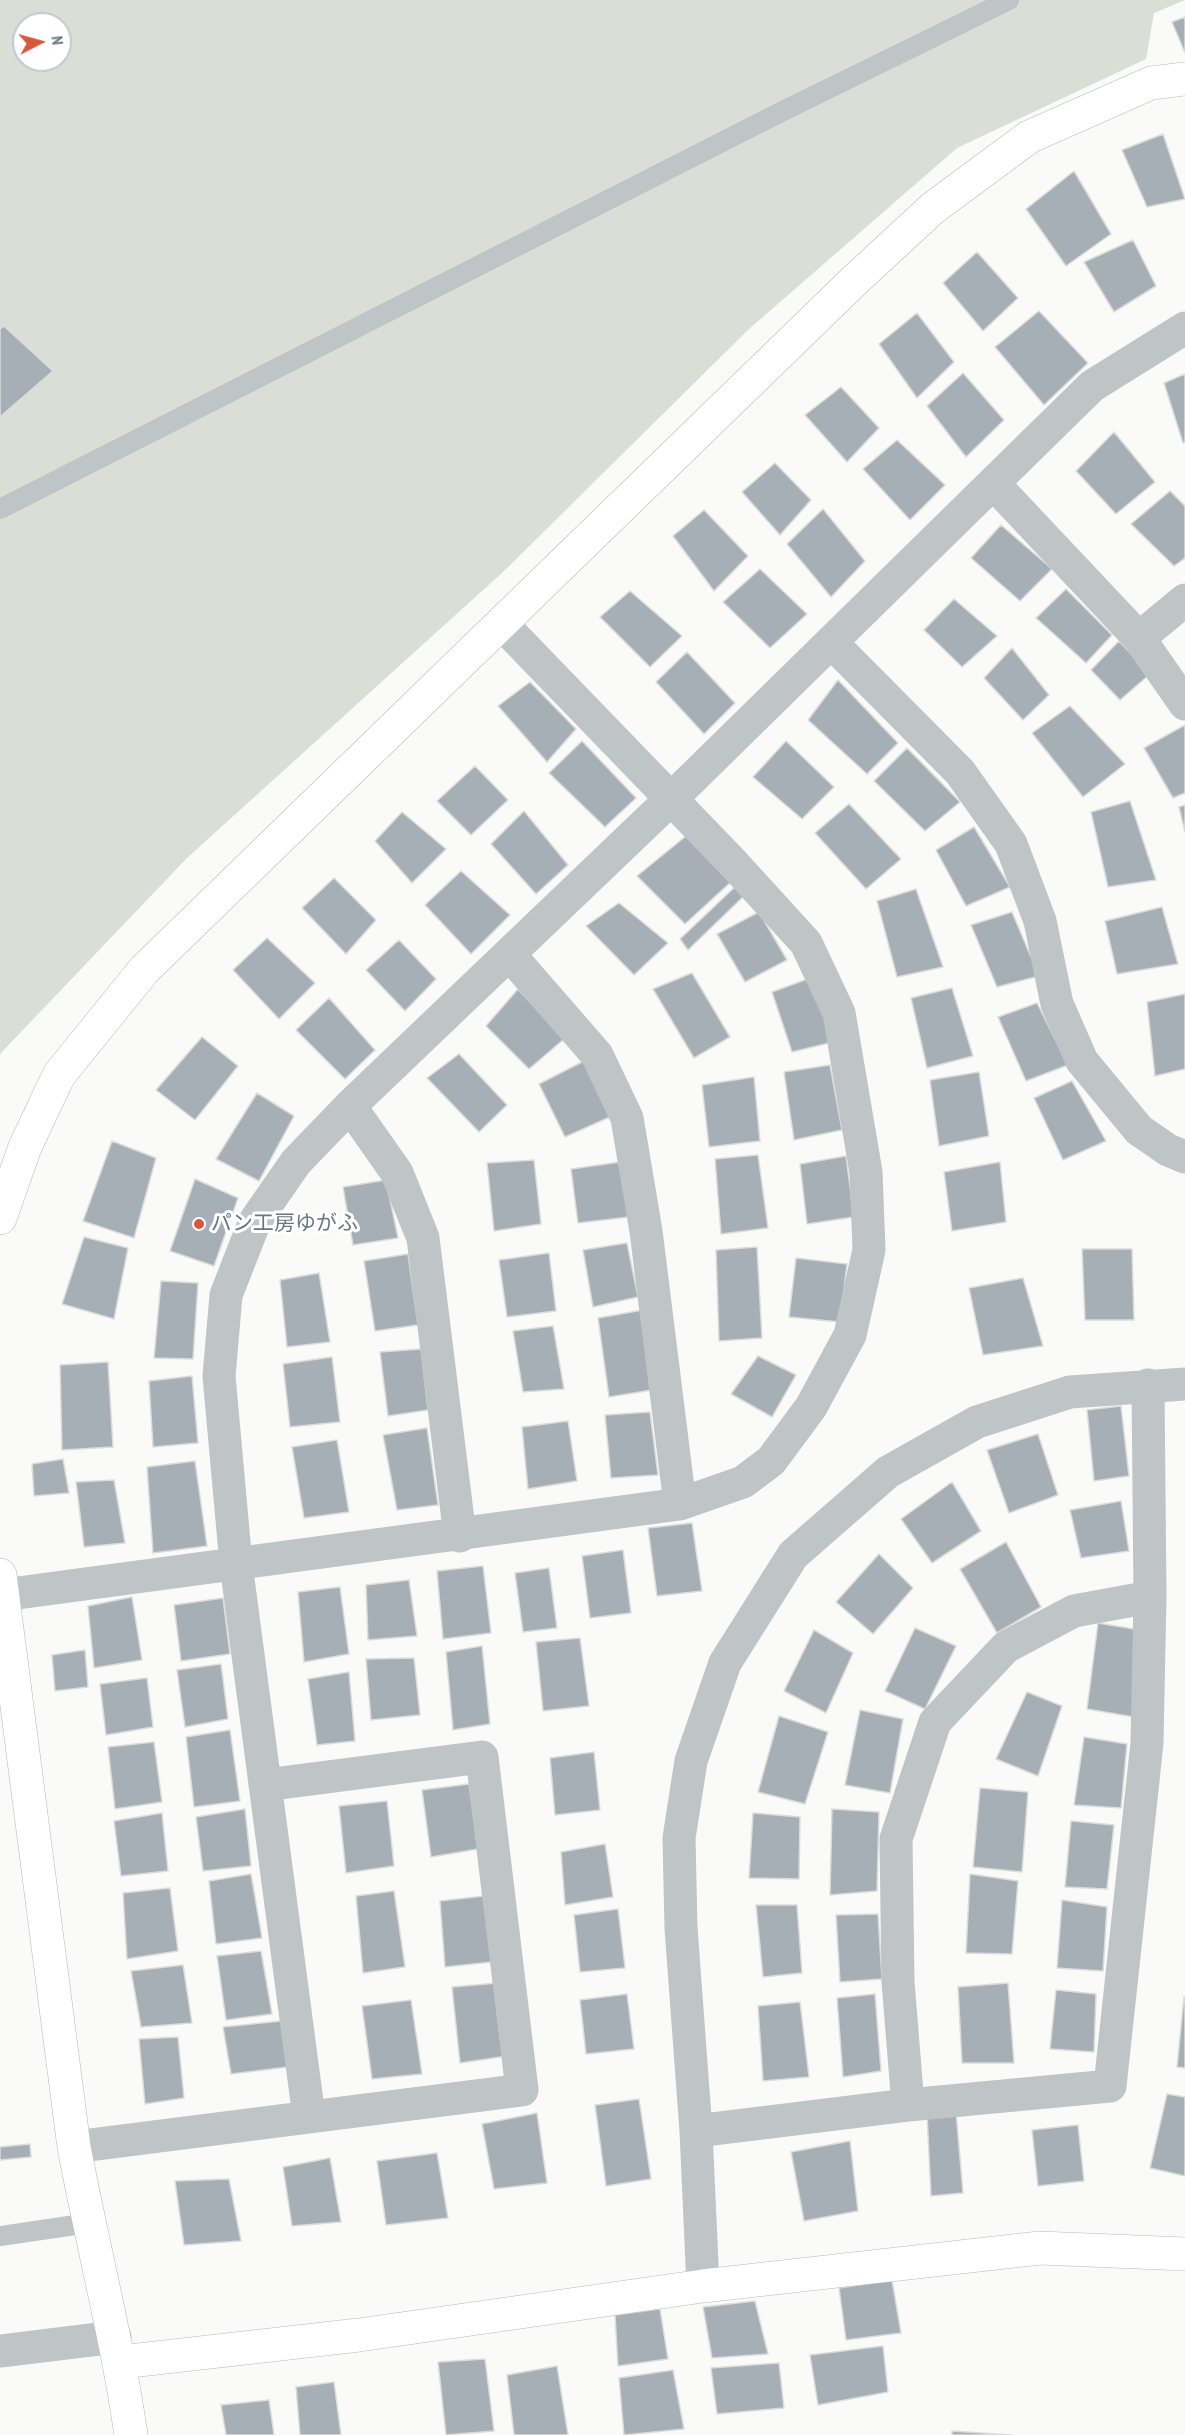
<!DOCTYPE html>
<meta charset="utf-8">
<style>
body{margin:0}
#map{position:relative;width:1185px;height:2435px;overflow:hidden;background:#fafaf8;font-family:"PT Sans Narrow",sans-serif}
canvas{display:block}
.north{position:absolute;left:12px;top:12px;width:60px;height:60px;box-sizing:border-box;background:#fff;border:2px solid #c2c9cd;border-radius:50%;rotate:84deg;font-size:16px;font-weight:700;line-height:24px;text-align:center;color:#667781}
.north::after{content:'';display:block;margin:auto;width:21px;height:27px;background:#d6573c;clip-path:polygon(50% 0,100% 100%,50% 72%,0 100%)}
</style>
<div id="map">
<canvas width="1185" height="2435"></canvas>
<div class="north">N</div>
</div>
<script>
const ctx = document.querySelector('canvas').getContext('2d');
ctx.lineJoin = 'round';
function fillPath(path, color) { ctx.fillStyle = color; ctx.fill(path, 'evenodd'); }
function trace(path, color, width, dash) { ctx.strokeStyle = color; ctx.lineWidth = width; ctx.lineCap = dash ? 'butt' : 'round'; ctx.setLineDash(dash || []); ctx.stroke(path); }
function label(font, color, halo, rows, align = 'center') {
  ctx.font = font + ' "PT Sans Narrow","Noto Sans JP",sans-serif'; ctx.lineWidth = 6; ctx.setLineDash([]); ctx.textBaseline = 'middle'; ctx.strokeStyle = halo; ctx.fillStyle = color; for (const [text, x, y, turn = 0] of rows) {
    ctx.save(); ctx.translate(x, y); ctx.rotate((+turn || 0) * Math.PI / 180); ctx.textAlign = isNaN(turn) ? turn : align; if (halo) ctx.strokeText(text, 0, 0); ctx.fillText(text, 0, 0); ctx.restore();
  }
}
const green = new Path2D(`
 M0,0H1185L1154,13L1146,59L957,148L749,329L503,572L187,858L0,1054ZM24,24H60V60H24Z`);
const building = new Path2D(`
 M1185,17V53L1172,22Z
 M1163,134L1185,199L1147,207L1122,150Z
 M1074,171L1111,234L1066,266L1026,209Z
 M1133,240L1156,286L1114,312L1084,262Z
 M977,252L1018,298L983,331L943,283Z
 M1039,311L1088,363L1044,405L995,347Z
 M917,313L954,362L917,398L879,344Z
 M4,326L53,371L0,417V329Z
 M963,373L1004,420L966,457L927,406Z
 M1185,374V442L1183,443L1164,383Z
 M841,387L879,428L847,462L805,415Z
 M1114,432L1155,482L1116,514L1076,471Z
 M897,440L945,485L910,520L863,469Z
 M775,463L811,500L780,535L742,492Z
 M1170,491L1185,506V558L1174,566L1131,524Z
 M823,509L865,561L831,597L787,544Z
 M704,510L748,556L714,591L673,536Z
 M1001,525L1052,569L1020,601L971,558Z
 M760,569L807,614L770,648L723,602Z
 M1066,589L1112,635L1086,663L1036,618Z
 M630,591L682,636L650,667L600,617Z
 M954,599L997,636L962,667L924,630Z
 M1119,641L1150,674L1120,700L1091,670Z
 M1012,648L1049,695L1023,720L984,678Z
 M687,652L735,703L704,734L656,682Z
 M838,680L898,743L867,774L808,720Z
 M530,682L576,729L547,762L498,706Z
 M1070,706L1125,764L1083,797L1032,733Z
 M1185,725V793L1173,798L1144,748Z
 M582,741L636,798L605,827L549,773Z
 M786,741L834,787L802,819L753,777Z
 M907,748L960,802L925,831L874,781Z
 M475,766L508,800L471,835L437,801Z
 M1130,801L1156,880L1108,887L1091,812Z
 M849,804L901,859L866,889L815,833Z
 M1185,805V832L1179,807Z
 M524,811L568,865L536,894L491,844Z
 M402,812L446,849L412,883L375,841Z
 M974,827L1010,887L966,906L936,850Z
 M686,836L733,880L685,924L637,876Z
 M461,871L510,915L471,954L425,905Z
 M334,878L376,920L346,954L302,908Z
 M738,884L748,892L688,950L680,939Z
 M916,889L943,967L897,977L877,901Z
 M619,903L668,943L634,975L586,926Z
 M1162,907L1178,964L1117,974L1105,921Z
 M759,912L787,960L745,982L717,934Z
 M1012,912L1039,976L997,987L971,925Z
 M267,938L315,983L279,1019L233,970Z
 M399,940L436,979L405,1011L366,970Z
 M692,973L730,1037L694,1058L653,989Z
 M813,977L833,1042L792,1052L772,992Z
 M952,988L973,1056L927,1068L911,998Z
 M518,989L564,1039L529,1069L486,1026Z
 M1185,994V1069L1155,1076L1147,1002Z
 M329,998L375,1050L345,1079L296,1030Z
 M1037,1003L1068,1065L1026,1081L998,1017Z
 M202,1037L238,1066L195,1120L156,1090Z
 M459,1054L507,1105L479,1132L427,1078Z
 M586,1060L612,1116L565,1137L539,1084Z
 M830,1065L842,1130L794,1140L784,1072Z
 M979,1072L989,1136L939,1146L930,1080Z
 M754,1077L760,1141L709,1147L702,1085Z
 M1072,1081L1106,1141L1063,1160L1034,1098Z
 M257,1093L294,1116L259,1181L216,1159Z
 M112,1141L156,1158L134,1238L83,1221Z
 M758,1155L768,1228L721,1234L715,1159Z
 M846,1156L854,1217L807,1224L800,1164Z
 M534,1160L541,1224L494,1231L487,1163Z
 M620,1162L629,1217L578,1223L571,1169Z
 M1000,1162L1006,1222L952,1231L944,1172Z
 M195,1179L238,1198L214,1266L170,1251Z
 M386,1180L398,1238L353,1245L343,1187Z
 M84,1237L128,1248L114,1319L62,1304Z
 M627,1243L638,1297L593,1307L583,1250Z
 M757,1247L762,1338L719,1341L716,1250Z
 M1082,1249H1132L1134,1320H1085Z
 M549,1253L556,1311L507,1317L499,1260Z
 M408,1254L418,1325L375,1331L364,1261Z
 M796,1258L847,1264L840,1322L789,1317Z
 M319,1273L330,1342L287,1347L280,1280Z
 M1023,1278L1043,1346L983,1355L969,1288Z
 M161,1281L198,1283L193,1359L154,1358Z
 M643,1310L652,1390L609,1397L598,1318Z
 M553,1326L564,1389L523,1392L513,1331Z
 M421,1349L428,1410L388,1416L380,1352Z
 M758,1356L796,1375L772,1417L731,1394Z
 M332,1357L340,1422L290,1427L283,1364Z
 M108,1362L113,1447L62,1450L60,1365Z
 M192,1376L198,1443L153,1447L149,1381Z
 M1121,1406L1129,1476L1094,1481L1087,1410Z
 M650,1412L658,1475L611,1478L605,1415Z
 M568,1421L577,1481L528,1489L522,1427Z
 M427,1428L438,1505L397,1510L383,1435Z
 M1038,1434L1058,1495L1009,1513L987,1450Z
 M337,1440L349,1512L304,1518L292,1447Z
 M63,1459L69,1493L34,1496L32,1464Z
 M195,1461L207,1546L153,1553L147,1467Z
 M114,1480L125,1543L84,1547L76,1482Z
 M952,1482L981,1531L932,1563L901,1519Z
 M1121,1501L1129,1551L1081,1558L1070,1510Z
 M692,1523L702,1591L657,1596L648,1528Z
 M1006,1542L1041,1607L997,1633L960,1569Z
 M623,1550L631,1613L590,1618L582,1556Z
 M879,1554L913,1588L873,1634L836,1602Z
 M483,1566L491,1633L443,1639L437,1571Z
 M549,1568L557,1628L523,1632L515,1573Z
 M409,1580L417,1636L368,1640L366,1585Z
 M340,1587L349,1654L304,1662L298,1592Z
 M132,1597L142,1660L94,1668L88,1606Z
 M223,1598L230,1654L181,1661L174,1605Z
 M1098,1623L1140,1630L1134,1717L1087,1709Z
 M915,1628L956,1646L925,1709L885,1691Z
 M814,1630L853,1653L826,1713L784,1691Z
 M580,1638L589,1706L543,1711L536,1642Z
 M482,1646L490,1724L453,1730L446,1652Z
 M85,1650L88,1687L55,1691L52,1655Z
 M414,1658L420,1715L371,1720L366,1659Z
 M221,1664L228,1719L185,1727L177,1670Z
 M349,1672L355,1741L317,1745L308,1679Z
 M147,1678L153,1727L106,1735L100,1684Z
 M1027,1692L1062,1706L1038,1776L996,1759Z
 M860,1710L903,1719L890,1793L845,1785Z
 M779,1716L828,1732L805,1804L758,1792Z
 M230,1730L240,1801L194,1807L186,1737Z
 M1084,1737L1127,1744L1121,1808L1074,1805Z
 M154,1742L162,1802L115,1809L108,1747Z
 M594,1752L600,1810L555,1815L550,1758Z
 M469,1784L478,1849L431,1857L422,1790Z
 M980,1788L1028,1792L1022,1872L973,1867Z
 M387,1801L394,1866L346,1873L339,1806Z
 M245,1809L251,1866L203,1871L196,1817Z
 M832,1809L879,1812L877,1891L830,1895Z
 M162,1813L168,1871L121,1876L114,1821Z
 M753,1813L800,1817L799,1879L749,1878Z
 M1071,1821L1114,1825L1107,1889L1065,1887Z
 M605,1844L613,1897L565,1905L561,1852Z
 M251,1874L262,1938L216,1944L209,1881Z
 M970,1874L1018,1881L1012,1954L966,1953Z
 M170,1888L178,1951L127,1959L123,1893Z
 M394,1891L405,1967L363,1973L356,1896Z
 M484,1896L492,1962L445,1967L440,1901Z
 M1062,1900L1107,1907L1103,1971L1057,1968Z
 M756,1905H797L802,1973L763,1977Z
 M618,1909L625,1968L580,1972L574,1915Z
 M878,1914L882,1979L840,1982L836,1915Z
 M261,1951L272,2014L226,2020L217,1956Z
 M183,1965L192,2023L141,2027L131,1971Z
 M497,1983L507,2056L460,2063L452,1987Z
 M1008,1983L1014,2063H962L958,1987Z
 M1056,1990L1096,1994L1094,2052L1050,2049Z
 M627,1994L634,2049L586,2054L580,2000Z
 M875,1994L881,2071L843,2077L837,1998Z
 M1184,1997H1185V2068L1177,2067Z
 M411,2000L422,2074L372,2079L362,2006Z
 M800,2002L809,2077L763,2081L758,2006Z
 M281,2021L288,2067L231,2074L223,2027Z
 M178,2037L184,2098L145,2104L139,2039Z
 M1167,2094L1185,2097V2176L1150,2168Z
 M639,2099L651,2179L606,2186L595,2105Z
 M956,2111L963,2193L931,2196L927,2114Z
 M537,2113L547,2183L494,2189L482,2124Z
 M1078,2125L1084,2181L1038,2186L1032,2130Z
 M850,2141L858,2211L804,2221L791,2152Z
 M30,2144L31,2157L0,2160V2147Z
 M437,2153L448,2218L386,2225L377,2161Z
 M330,2158L341,2222L292,2226L283,2167Z
 M229,2179L241,2241L184,2245L175,2181Z
 M892,2280L901,2333L846,2340L839,2288Z
 M755,2301L768,2354L712,2358L703,2307Z
 M660,2309L668,2359L618,2366L615,2315Z
 M883,2346L888,2392L818,2405L810,2355Z
 M485,2359L494,2431L446,2435L438,2362Z
 M779,2363L784,2408L717,2414L711,2368Z
 M557,2366L568,2435H514L507,2375Z
 M673,2370L684,2429L624,2435L619,2378Z
 M334,2382L341,2435H300L296,2387Z
 M269,2400L274,2435H226L221,2405Z
 M952,2431L1011,2435H952Z`);
const lane = new Path2D(`
 M0,509L781,112L1009,0
 M0,2236L89,2223`);
const street = new Path2D(`
 M993,483L1139,638L1185,704
 M1139,638L1185,600
 M831,642L960,772L1011,844L1040,921L1057,1004L1082,1061L1139,1130L1168,1150L1185,1157
 M510,955L597,1055L627,1118L646,1231L680,1504
 M350,1106L397,1173L423,1238L460,1536
 M3,1595L680,1504L743,1482L771,1461L811,1407L850,1335L869,1250L866,1172L839,1013L806,943L734,864L501,623
 M908,2105L898,1982L896,1839L935,1722L1006,1647L1074,1611L1150,1597
 M309,2117L236,1564L219,1376L226,1295L255,1221L296,1162L350,1106L670,800L1092,386L1185,328
 M696,2131L908,2105L1110,2086L1147,1743L1150,1597L1148,1385
 M74,2147L522,2090L482,1757L265,1785
 M703,2286L696,2131L681,1928L679,1838L691,1761L725,1663L793,1555L888,1472L977,1422L1070,1392L1185,1384
 M0,2351L115,2337`);
const secondary = new Path2D(`
 M0,1218L25,1147L59,1075L144,970L854,281L933,208L1029,137L1151,83L1185,79
 M0,1575L74,2147C92,2243 117,2338 131,2435
 M121,2362L359,2335L703,2286L1040,2248L1185,2254`);
const markers = [
 [199,1224,6,"#d6573c"]
];
const poiNames = [
 ["パン工房ゆがふ",211,1224]
];
fillPath(green, '#daded7');
fillPath(building, '#a6afb5');
trace(building, '#dcdcda', 1.5);
trace(secondary, '#b4babe', 34);
trace(lane, '#bfc4c7', 20);
trace(street, '#bfc4c7', 33);
trace(secondary, '#fff', 33);
for (const [x, y, r, color] of markers) { const dot = new Path2D(); dot.arc(x, y, r, 0, 2 * Math.PI); ctx.fillStyle = color; ctx.fill(dot); trace(dot, '#fff', 2); }
label('21px', '#667781', '#fff', poiNames, 'left');
</script>
